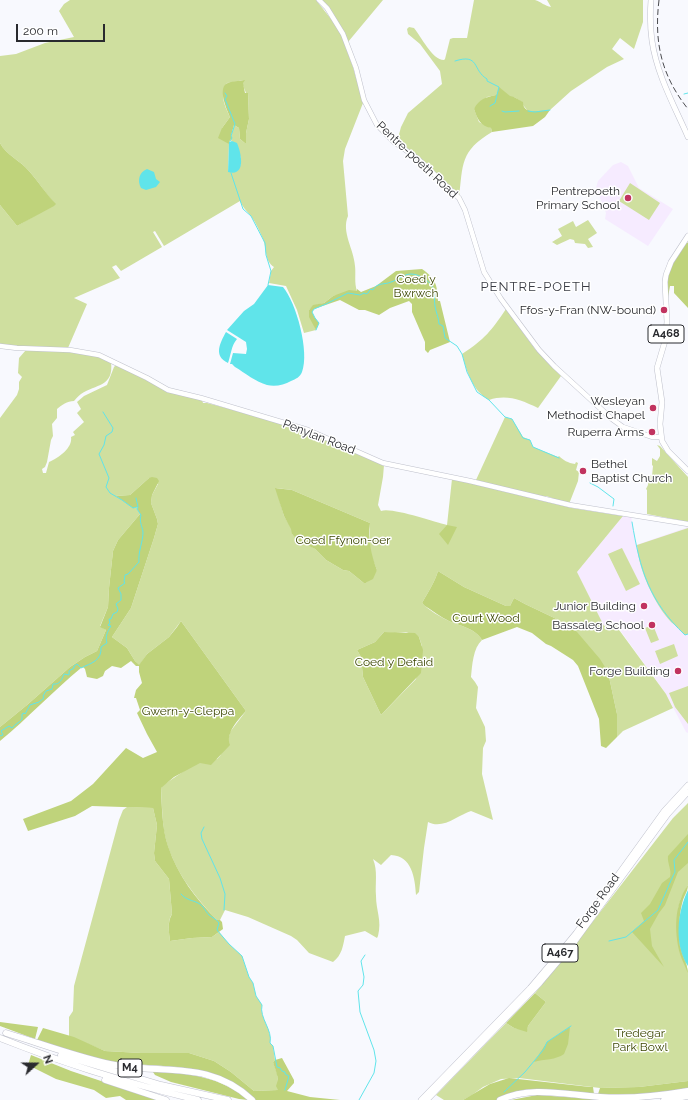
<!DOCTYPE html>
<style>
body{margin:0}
#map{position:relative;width:688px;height:1100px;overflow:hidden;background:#f8f9fe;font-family:Raleway,sans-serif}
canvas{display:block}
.north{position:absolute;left:16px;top:1044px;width:40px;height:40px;-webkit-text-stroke:3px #fff;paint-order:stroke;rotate:69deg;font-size:11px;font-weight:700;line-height:16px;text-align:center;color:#292a2e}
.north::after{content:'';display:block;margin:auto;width:14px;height:18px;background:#292a2e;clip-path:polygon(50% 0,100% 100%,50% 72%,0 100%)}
.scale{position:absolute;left:16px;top:24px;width:89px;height:18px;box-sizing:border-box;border:2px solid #292a2e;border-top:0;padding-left:5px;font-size:12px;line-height:14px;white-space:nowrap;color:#292a2e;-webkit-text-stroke:3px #fff;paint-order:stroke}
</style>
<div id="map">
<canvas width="688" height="1100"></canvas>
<div class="north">N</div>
<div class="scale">200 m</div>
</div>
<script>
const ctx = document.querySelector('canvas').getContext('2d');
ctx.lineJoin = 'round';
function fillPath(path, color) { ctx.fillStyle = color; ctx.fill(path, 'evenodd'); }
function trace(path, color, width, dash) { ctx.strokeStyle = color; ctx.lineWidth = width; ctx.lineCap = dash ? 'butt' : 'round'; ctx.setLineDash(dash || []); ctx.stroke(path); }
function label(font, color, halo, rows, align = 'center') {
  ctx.font = font + ' Raleway,sans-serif'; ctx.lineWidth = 3; ctx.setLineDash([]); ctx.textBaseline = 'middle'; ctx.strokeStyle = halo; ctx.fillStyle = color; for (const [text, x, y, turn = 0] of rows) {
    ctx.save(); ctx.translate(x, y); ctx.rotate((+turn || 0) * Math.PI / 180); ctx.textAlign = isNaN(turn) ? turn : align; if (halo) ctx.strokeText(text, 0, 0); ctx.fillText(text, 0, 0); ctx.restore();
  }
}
const education = new Path2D(`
 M621,162L628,166L639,188L673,209L648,246L605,219L606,213L596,188L598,181L613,165Z
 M623,516H631L636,545L688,527V733L686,732L666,694L615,623L604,626L577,572Z`);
const green = new Path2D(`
 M70,0H316L331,19L340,32L353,67L363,103L345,149L343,161L348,216C341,232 354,249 355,266C356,274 354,283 357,291L333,296L324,303L313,306L309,310L316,330L304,333L297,310L286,286L269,283L271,271L274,267C264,260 267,249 263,239C260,232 256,223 251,216C247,211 243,208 240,201L164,246L155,231L153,232L162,247L121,271L116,265L112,267L120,278L74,298L87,304L68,348L12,346L0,344V205L17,226L55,204C46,194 39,182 29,171C21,161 6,155 0,143V56L16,54L45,43L74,37L59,11L64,4ZM244,80L242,83L246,93H248L249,119L246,133V144L240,139L239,128L234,125L230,140L232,141L238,147C239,157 245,160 237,171L228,172L229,144L222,128L230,117C225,106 219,95 227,83Z
 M321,0H383L348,42Z
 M474,0H535C541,2 545,6 551,7L547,0H643V22L634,49L620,38L612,49L624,59L607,67L571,91L550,110L535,112L528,111L523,105L522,102L514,97H510L499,88L496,95L487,97L474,109L479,122L491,128L492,132C460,151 463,164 459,198L397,142L401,127L408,113L442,84L440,71L420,44L408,34L407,29L409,27L414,28C421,36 432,60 444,60L445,59L450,39L453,38H467Z
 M630,183L660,203L649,220L619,201Z
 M588,220L597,233L588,239L593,247L588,248L585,244L575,243L574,240L570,239L557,245L552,242L562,236L558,229L573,221L576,227Z
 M506,309L535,349L561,376L538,408C521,400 507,394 489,400C472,390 467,372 462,354C485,339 491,331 506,309Z
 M26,350L70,352L91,354L111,362C114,387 96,384 81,394C78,396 76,399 74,401C67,401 62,405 57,409V418L52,424L53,436L51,440L47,462L45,467L42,469L43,473H46L49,462C58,458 73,448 71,437L75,435L73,432L84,422L77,413L81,409L77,402L84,396L107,385L114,367L116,365L144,378L167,392L202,400L203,403H207L226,408L308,432L381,464L384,465L383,477L378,505L381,511C392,507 433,522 447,525L452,479L572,508L623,516L577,572L604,626L614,623L666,694L673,708L623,731L617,737V714L608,672L567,624L525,604L514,598L510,606H506L464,587L438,571C435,582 428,592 422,603C427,609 442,618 449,621C460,626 475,628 482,640C473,648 472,666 471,677L475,682L478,687L476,708L485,727L486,741L483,748L482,774L493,820L471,811C458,815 443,830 428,822L424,848L419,892L416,895C415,878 412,856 391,855L381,865L373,859C378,871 375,883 376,896C376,911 382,920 378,936L377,938L365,931L345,936C343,946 342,955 333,962L309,953L297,940L291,936L248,917L225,910L220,920H217C193,895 171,867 164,831C162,817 162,803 161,788L162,786L187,769L200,762L217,759L220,756L228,741L230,732L246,711L181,621L169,637L147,654L139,666L135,661L127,648L112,637L131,608L154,538L158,524L157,519L151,503L152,495L158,484L149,478L130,495L116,496L135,508L138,507L137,509L140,514L118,540L113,551L109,588L108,607L100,626L106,630L97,651L85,657L70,667L27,705L0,727V418L17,395L19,389V382L22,377L18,373L19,358ZM276,488L292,490L370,523V553L377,570L365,584L349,571L343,570L326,560L315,549L292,534V529L284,516ZM384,632L395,633L406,632L419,637L422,646L416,679L381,715L363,677L361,657L357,650L375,642Z
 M505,417L512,419L523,437L530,440L533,447L558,457L559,456C563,460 568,463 575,464L576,462L578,463L576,470L579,472L578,481L569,504L552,500V498L546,496L545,498L476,480Z
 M657,445L660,446L688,477V522L647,514V490L646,489L648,485L649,475L652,476L653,466L652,465V458L657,461L660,456V449Z
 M688,528V634L685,635C681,630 676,626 671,622C655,605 638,569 637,545Z
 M622,548L640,584L626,591L608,554Z
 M653,625L659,640L651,643L645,628Z
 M674,644L678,656L660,664L655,651Z
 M688,686V724L675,707L669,693Z
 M688,803V885L681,898L678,909L688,974V1081L639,1087L600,1088L519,1078L501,1079L483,1087L472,1095L463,1100H444L436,1095L506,1023L514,1028L527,1030L528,1026L546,1002L535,993L580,938L673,818Z
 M127,807L153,808L157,825L154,853L155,861L169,879L172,914C167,921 169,933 170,941L192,938L212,937L219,932L229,944L242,956L249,977L253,983L256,996L262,1005C259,1018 273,1029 270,1043L273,1046L275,1060L273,1062L277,1073L278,1090L254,1091L231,1072L214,1061L189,1053H141L105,1051L69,1036V1017L73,1011L74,986L119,820L123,810Z`);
const forest = new Path2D(`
 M245,80L243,83L245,93H248L249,119L246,133V144L240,139L239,128L234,125L231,136L232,138L230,140L229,144L218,138L222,128L230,117C227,110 218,90 226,84C230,81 239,81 245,80Z
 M499,87L510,96L514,97L523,102C523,116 541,110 550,110L545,117L533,126L492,132L491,128C480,126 477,118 474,109C479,99 486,97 496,95Z
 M0,143C6,155 21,161 29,171C39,182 46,194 56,204L54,206L17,226L0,205Z
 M685,241L688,243V308L674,293V286H670L667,303L666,275Z
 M422,269C436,279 437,284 438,301H440L450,342L430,350L428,353L425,350V342L412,312V304L409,301L390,308L379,315L365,310H359L340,300L314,309L312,312L315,318L319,323L316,330L309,317V310L313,305L324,303L333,296L349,290L357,291V289L361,292L376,286L396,271Z
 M152,477L157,478L159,481L152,495L151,503L157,519L158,524L154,538L131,608L112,637L127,648L135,661L139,665L147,654L169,637L177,627L181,621L246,711C239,719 225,733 230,745L211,765L200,763L174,777L161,788C162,808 162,828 168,846C178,876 196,899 217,920H220L222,922L223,929L212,937L192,938L170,941C169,933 167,922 172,914L169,879L155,861L154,853L157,825L153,808L92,806L75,816L28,831L23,819L71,801L93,784L126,748L143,758L157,752L147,734L137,713L140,710L136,698H134L136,690L142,683L139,672V666H136L131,661L121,668L112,666L105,671L103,676L97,679L87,677L85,669L83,667L81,668C53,691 28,718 0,741V727L27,705L70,667L85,657L97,651L106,630L100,627L108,607L109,588L113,551L118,540L140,514L137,509L138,507L133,508L116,496L130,495L149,478Z
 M275,488L292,490L370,523C368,541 371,554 377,570L373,579L367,582L365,584L349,571L343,570L326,560L315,549L298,540L292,534L291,529L284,516Z
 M447,525L457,527L448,545L439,534Z
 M438,571L464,587L506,606H510L514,598L525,604L567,624L577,632L600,659L608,672L617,714V737L606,748L601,746L599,719L578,666L573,660L551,646L546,644L532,633L517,627L482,640C475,628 460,626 449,621C440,617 432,610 425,606L422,603C428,592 435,582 438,571Z
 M384,632L415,633L419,637L423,650L421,673L381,715L363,677L361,657L357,650L375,642Z
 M688,834V863L678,872L665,905L659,913L650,929L652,946L664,967L632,932L644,921L641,913L650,904L662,883L670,877C672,870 667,863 668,856Z
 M688,885C688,891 685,894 683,900C680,910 679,923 679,934C679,939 679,945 681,950C683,959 688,965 688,974C686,967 682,961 680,954C674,932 674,904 688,885Z
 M535,993L546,1002L528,1026L527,1032L514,1028L506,1023Z
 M0,1022L38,1027L35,1039L0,1026Z
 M570,1027L568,1044L564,1054C556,1060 544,1059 534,1062L547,1042Z
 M43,1028L74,1037L105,1051L141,1053H189L214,1061L231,1072L254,1091L278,1090L276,1086C280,1077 275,1070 273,1062L275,1060L282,1058L294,1080V1083L287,1091L310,1097L340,1100H256C211,1056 157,1071 102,1060C80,1055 58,1047 37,1040Z
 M31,1055L71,1071L158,1100H126L120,1096L106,1098L94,1090L56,1079L28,1065Z
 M153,1072C188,1073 220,1076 248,1100L239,1099L171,1082L155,1075Z
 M509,1078L590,1087H593L594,1094L536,1089L523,1090L496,1100H463L490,1084Z
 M688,1081V1088L653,1094L630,1095L598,1094L600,1088L639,1087Z
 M537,1095L595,1099V1100H511Z`);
const water = new Path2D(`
 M232,141L237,143C241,152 247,177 228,172L229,142Z
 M147,169L154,172L156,179L160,182L156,187L146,190L141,188C137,181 139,172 147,169Z
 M268,285L283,287C296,302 310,352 302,372C300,377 296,379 291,381C284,385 275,387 267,385C256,382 245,373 235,367L232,364H230L233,353L246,354L247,349L246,342L227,330L244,311L254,304Z
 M226,332L237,339C231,346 231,355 228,363C213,356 220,343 226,332Z
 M688,890V966C674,945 677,912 688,890Z`);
const stream = new Path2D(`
 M455,61C480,53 472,70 487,79V81L499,87L495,103L490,106
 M225,93L227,96L225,99L235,124L231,136L232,138L230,141
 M684,94L688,93
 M502,111L505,112L519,111
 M528,111L535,112L550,110
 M231,173L243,209L251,216L265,243L266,255L271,271L268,285
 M316,330L319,323L315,318L312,312L314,309L326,304L348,293L360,295L364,293L366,294L368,293L369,291L371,289L373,290C377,282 385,285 391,282C398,280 404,274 411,274C420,274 432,282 434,291C435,296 434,301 435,306C436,313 439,318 439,324L443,326L445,338L457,346L462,354L467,372L477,392L489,400L505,417L512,419L523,438L530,440L533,447L559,458
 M103,412L113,428L112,432L106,436L104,445L99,454L109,478L106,487L110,493L122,500L133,508L137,507
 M590,483L598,487L614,499L613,506
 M632,522C640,570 649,601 685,635L688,634
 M0,736L3,735L1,731L9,726L12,728C15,724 19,723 22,719V714L24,713L25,714L30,705L39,702L44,698L43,696L46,691L52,689L53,684C60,685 62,679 64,674L69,675V671L74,668V666L77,664L81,668C91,663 102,661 101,647L107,643C105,637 107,632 111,626L108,625L110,623L109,619H111L113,614L117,612L118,609L116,604L121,600V594L118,588L125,583L124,582L125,575L128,574L139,562C138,551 143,542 143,532C142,525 139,522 141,515L137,509L138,507L136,498
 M204,827L201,833L202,839L220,878L225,894L224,910
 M181,894C186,900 192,900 198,903C204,906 205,911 209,915C213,918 216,919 219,923L217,930L229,944L242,956L249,977L253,983L256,996L262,1005C259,1018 273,1030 270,1043L273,1046L277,1067L280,1068L282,1071L285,1072V1074L289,1076L285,1090
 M609,941L626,937L658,910L673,876L675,872L674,860L688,842
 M504,1092L525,1072L544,1049L547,1042L571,1026
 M359,1100L374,1073L376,1061L374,1050L360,1012L358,991L363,985L364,977L361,961L365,955`);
const secondary = new Path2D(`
 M319,0L327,8L343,34L356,68L364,100L377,125L394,142L417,158L459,198L465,210L484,272L501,299L539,350L554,366L612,419L623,427L635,431L652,437H661
 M0,346L17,348L70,350L99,355L147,378L168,390L201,398L308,430L383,463L470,481L570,505L688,524`);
const primary = new Path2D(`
 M651,0C650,14 650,27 652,41C657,75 674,105 688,137
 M688,236L671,262L666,275L665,282L667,322L665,341L657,368L662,402L660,424L662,441L668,451L688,471
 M421,1100L530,988L552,962L576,933L664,811L688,785
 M427,1100L540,983L573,944L668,814L688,792`);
const highway = new Path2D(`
 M6,1033C39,1043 71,1055 105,1063C158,1076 208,1058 252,1100
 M0,1038C65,1064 130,1084 198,1100
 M61,1055L161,1085L228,1100
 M105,1080L166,1100
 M500,1100C532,1085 566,1095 600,1097C629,1099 659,1096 688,1091
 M664,1100L688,1096`);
const rail = new Path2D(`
 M659,0C654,42 661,75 688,109`);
const markers = [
 [628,198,4,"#c1335f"],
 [664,310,4,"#c1335f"],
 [653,408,4,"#c1335f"],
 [652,432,4,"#c1335f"],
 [583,471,4,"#c1335f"],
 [644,606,4,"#c1335f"],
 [652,625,4,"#c1335f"],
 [678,671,4,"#c1335f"]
];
const shields = [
 [666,334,36],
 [560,953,36],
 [130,1068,24]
];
const shieldNames = [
 ["A468",666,334],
 ["A467",560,953],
 ["M4",130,1068]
];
const streetNames = [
 ["Pentre-poeth Road",417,160,43],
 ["Penylan Road",319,437,21],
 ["Forge Road",598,901,-54]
];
const poiNames = [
 ["Pentrepoeth",620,191],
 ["Primary School",620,205],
 ["Ffos-y-Fran (NW-bound)",656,310],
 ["Wesleyan",645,401],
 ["Methodist Chapel",645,415],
 ["Ruperra Arms",644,432],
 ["Bethel",591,464,"left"],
 ["Baptist Church",591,478,"left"],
 ["Junior Building",636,606],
 ["Bassaleg School",644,625],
 ["Forge Building",670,671]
];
const parkNames = [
 ["Coed y",416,279],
 ["Bwrwch",416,293],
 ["Coed Ffynon-oer",343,540],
 ["Court Wood",486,618],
 ["Coed y Defaid",394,662],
 ["Gwern-y-Cleppa",188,711],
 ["Tredegar",640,1033],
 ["Park Bowl",640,1047]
];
const neighbourhoodNames = [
 ["PENTRE-POETH",536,287]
];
fillPath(education, '#f6ebff');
fillPath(green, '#cfdf9f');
fillPath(forest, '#bfd37b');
fillPath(water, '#60e4ea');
trace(stream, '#60e4ea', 1);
trace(secondary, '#bfc1cc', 5.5);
trace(primary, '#bfc1cc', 6);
trace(highway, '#bfc1cc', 7);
trace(secondary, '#fff', 4.5);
trace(primary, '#fff', 5);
trace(highway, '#fff', 6);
trace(rail, '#4a4b4f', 1, [6, 3]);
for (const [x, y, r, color] of markers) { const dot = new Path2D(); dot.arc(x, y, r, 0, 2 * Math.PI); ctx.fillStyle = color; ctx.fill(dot); trace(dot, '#fff', 1.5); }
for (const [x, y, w] of shields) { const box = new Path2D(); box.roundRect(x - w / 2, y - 9, w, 18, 3); ctx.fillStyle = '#fff'; ctx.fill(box); trace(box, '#292a2e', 1); }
label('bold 11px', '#292a2e', null, shieldNames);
label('12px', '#292a2e', '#fff', streetNames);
label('12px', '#292a2e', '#fff', poiNames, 'right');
label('12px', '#3b4600', '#fff', parkNames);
ctx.letterSpacing = '1px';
label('13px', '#393b43', '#fff', neighbourhoodNames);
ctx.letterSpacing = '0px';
</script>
